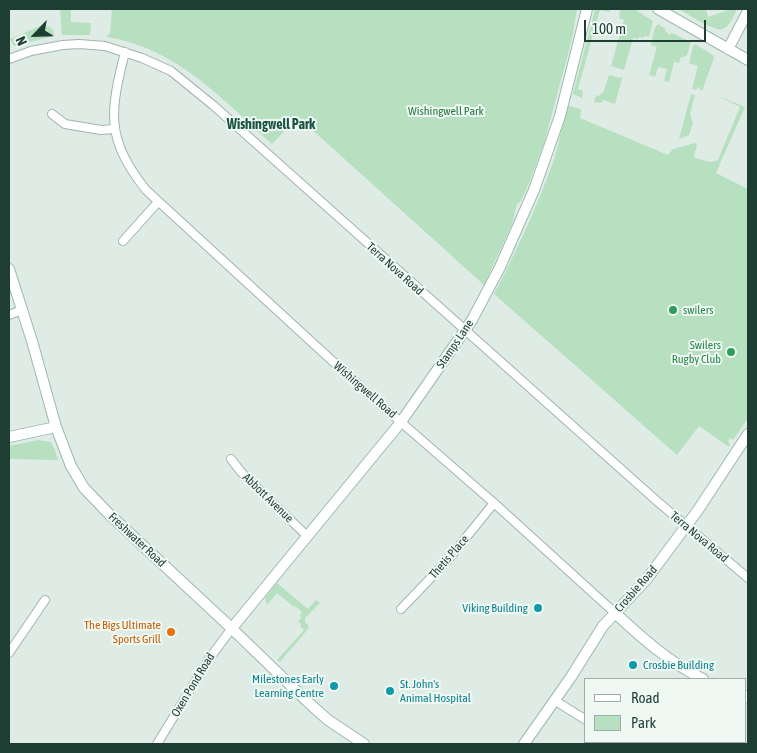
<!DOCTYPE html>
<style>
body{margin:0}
#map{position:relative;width:757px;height:753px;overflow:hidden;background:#dfece6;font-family:"Asap Condensed",sans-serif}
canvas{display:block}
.frame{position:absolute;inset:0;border:10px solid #1e3e34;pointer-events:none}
.legend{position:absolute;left:584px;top:678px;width:162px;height:65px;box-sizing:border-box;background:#f0f8f4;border:1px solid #9caea7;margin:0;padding:6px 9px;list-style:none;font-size:15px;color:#1e3e34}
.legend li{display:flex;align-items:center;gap:10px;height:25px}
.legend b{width:25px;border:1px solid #9caea7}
.north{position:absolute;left:10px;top:10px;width:50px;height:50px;-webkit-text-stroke:4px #f0f8f4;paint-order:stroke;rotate:246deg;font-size:14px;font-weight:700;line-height:20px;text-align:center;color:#1e3e34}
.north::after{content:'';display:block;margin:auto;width:18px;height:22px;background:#1e3e34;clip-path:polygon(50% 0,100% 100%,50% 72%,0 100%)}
.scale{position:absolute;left:584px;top:20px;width:122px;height:22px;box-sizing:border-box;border:2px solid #1e3e34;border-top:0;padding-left:6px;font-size:15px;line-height:18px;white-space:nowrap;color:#1e3e34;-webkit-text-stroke:4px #f0f8f4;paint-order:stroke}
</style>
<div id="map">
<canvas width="757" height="753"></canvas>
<div class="frame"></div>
<ul class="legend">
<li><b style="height:6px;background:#fff"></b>Road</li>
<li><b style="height:14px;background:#b6e0bf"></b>Park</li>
</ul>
<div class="north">N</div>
<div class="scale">100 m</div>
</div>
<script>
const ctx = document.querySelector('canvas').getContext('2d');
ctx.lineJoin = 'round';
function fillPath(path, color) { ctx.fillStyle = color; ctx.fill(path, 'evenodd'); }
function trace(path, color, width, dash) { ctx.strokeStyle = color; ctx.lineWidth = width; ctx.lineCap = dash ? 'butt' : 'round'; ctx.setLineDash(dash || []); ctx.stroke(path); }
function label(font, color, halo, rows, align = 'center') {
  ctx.font = font + ' "Asap Condensed",sans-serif'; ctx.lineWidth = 4; ctx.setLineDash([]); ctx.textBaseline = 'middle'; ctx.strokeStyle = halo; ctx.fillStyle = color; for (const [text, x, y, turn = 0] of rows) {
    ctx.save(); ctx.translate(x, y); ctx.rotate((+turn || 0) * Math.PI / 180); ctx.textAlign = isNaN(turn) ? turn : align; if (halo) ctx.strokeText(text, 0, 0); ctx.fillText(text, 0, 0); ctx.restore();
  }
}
const green = new Path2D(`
 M60,9H71V22L91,23L90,35H62Z
 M112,9H577L573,34L566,62L544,143L529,183L521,201L517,204L512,224L484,285L298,117L272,144C223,100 176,47 106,37L110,33Z
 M595,9H610L609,12L600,10L578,89L583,91L582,98L573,94Z
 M620,9H634L653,21L649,37L644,36L643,38L639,37L638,39L633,38L624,70L611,66L624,20L619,18Z
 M679,9H706L708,17L731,9H737C734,15 730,26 723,29C714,32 687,14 679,9Z
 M658,24L666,29L665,31L670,35L672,33L691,42L687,55L684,57H681L679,63L674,62L669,82L664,81L667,69L658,67L655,77L649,75L657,47L651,45C653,38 652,30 658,24Z
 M40,26L50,27L53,30L54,36L14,46L10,39Z
 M695,44L713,55L714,58L702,91L698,87L696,90L692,89L698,66L689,63L693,46Z
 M609,75L621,78L623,75L615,104L603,100L601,103L594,102L596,95L600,96L601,93H603Z
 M691,94L695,95L690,114L693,123L689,135L679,139Z
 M718,96L745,107L716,173L748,189V418L733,440L730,438L728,442L730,444L729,447L699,426L677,455L494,294C516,252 536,209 552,165C559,146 561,125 569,106L581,109L580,118L668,155L673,149L695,143L697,145L694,156L695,158L710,162L718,160L740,107Z
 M39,440L51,442L55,450L58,460L9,459V446Z
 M277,583L308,609L316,600L320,603L305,618V622L309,626L308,629L280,662L277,660L304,630L300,626L301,624L298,621L302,617L300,615L302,612L295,606L294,607L277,593L267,605L265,598Z`);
const street = new Path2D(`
 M125,52C110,112 105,138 146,190L364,390L494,503L615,613
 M9,59L31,51L63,45L79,44L105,46L142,58L171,71L214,106L658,502L748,578
 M52,114L65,124L101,130L114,129
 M123,241L158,202
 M9,315L22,310
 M231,459L241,472L307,536
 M401,609L447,561L494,503
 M9,653L45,600
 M554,700L586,720
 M620,742L624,744
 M157,744L209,659L232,628`);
const secondary = new Path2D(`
 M658,9L748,60
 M728,49L748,11
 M9,269L32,341L56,427L71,466L84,488L110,515L225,622L310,704L328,720L364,744
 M9,437L56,427
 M615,613C642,638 670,663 703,679
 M232,628L401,422L472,320L500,267L534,190L560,116L587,9
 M746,696L748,697
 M524,744L571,677L603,626L646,580L698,510L748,434`);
const markers = [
 [673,310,5,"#2e9e5b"],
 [731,352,5,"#2e9e5b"],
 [538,608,5,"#0f9aa8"],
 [171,632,5,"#e8710a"],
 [633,665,5,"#0f9aa8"],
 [334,686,5,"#0f9aa8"],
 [390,691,5,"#0f9aa8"]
];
const parkNames = [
 ["Wishingwell Park",446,111]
];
const streetNames = [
 ["Terra Nova Road",395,269,42],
 ["Stamps Lane",455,344,-56],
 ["Wishingwell Road",365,390,41],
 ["Abbott Avenue",268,498,44],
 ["Terra Nova Road",699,537,40],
 ["Freshwater Road",137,540,43],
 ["Thetis Place",449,557,-49],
 ["Crosbie Road",636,589,-49],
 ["Oxen Pond Road",193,685,-59]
];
const leisureNames = [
 ["swilers",683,310],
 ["Swilers",721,345,"right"],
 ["Rugby Club",721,359,"right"]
];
const cultureNames = [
 ["Viking Building",528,608],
 ["Crosbie Building",643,665,"left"],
 ["Milestones Early",324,679],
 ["Learning Centre",324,693],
 ["St. John's",400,684,"left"],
 ["Animal Hospital",400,698,"left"]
];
const foodNames = [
 ["The Bigs Ultimate",161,625],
 ["Sports Grill",161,639]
];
const neighbourhoodNames = [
 ["Wishingwell Park",271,125]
];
fillPath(green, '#b6e0bf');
trace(street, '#a1b4ad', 10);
trace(secondary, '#9cb9ad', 12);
trace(street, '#fff', 8);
trace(secondary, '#fff', 10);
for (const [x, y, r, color] of markers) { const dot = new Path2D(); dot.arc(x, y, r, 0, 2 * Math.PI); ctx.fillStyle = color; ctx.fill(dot); trace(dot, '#f0f8f4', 2); }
label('12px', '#257940', '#f0f8f4', parkNames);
label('12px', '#1e3e34', '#f0f8f4', streetNames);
label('12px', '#27864d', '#f0f8f4', leisureNames, 'left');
label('12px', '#0d838f', '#f0f8f4', cultureNames, 'right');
label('12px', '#c56008', '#f0f8f4', foodNames, 'right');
label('bold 14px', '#185241', '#f0f8f4', neighbourhoodNames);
</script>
